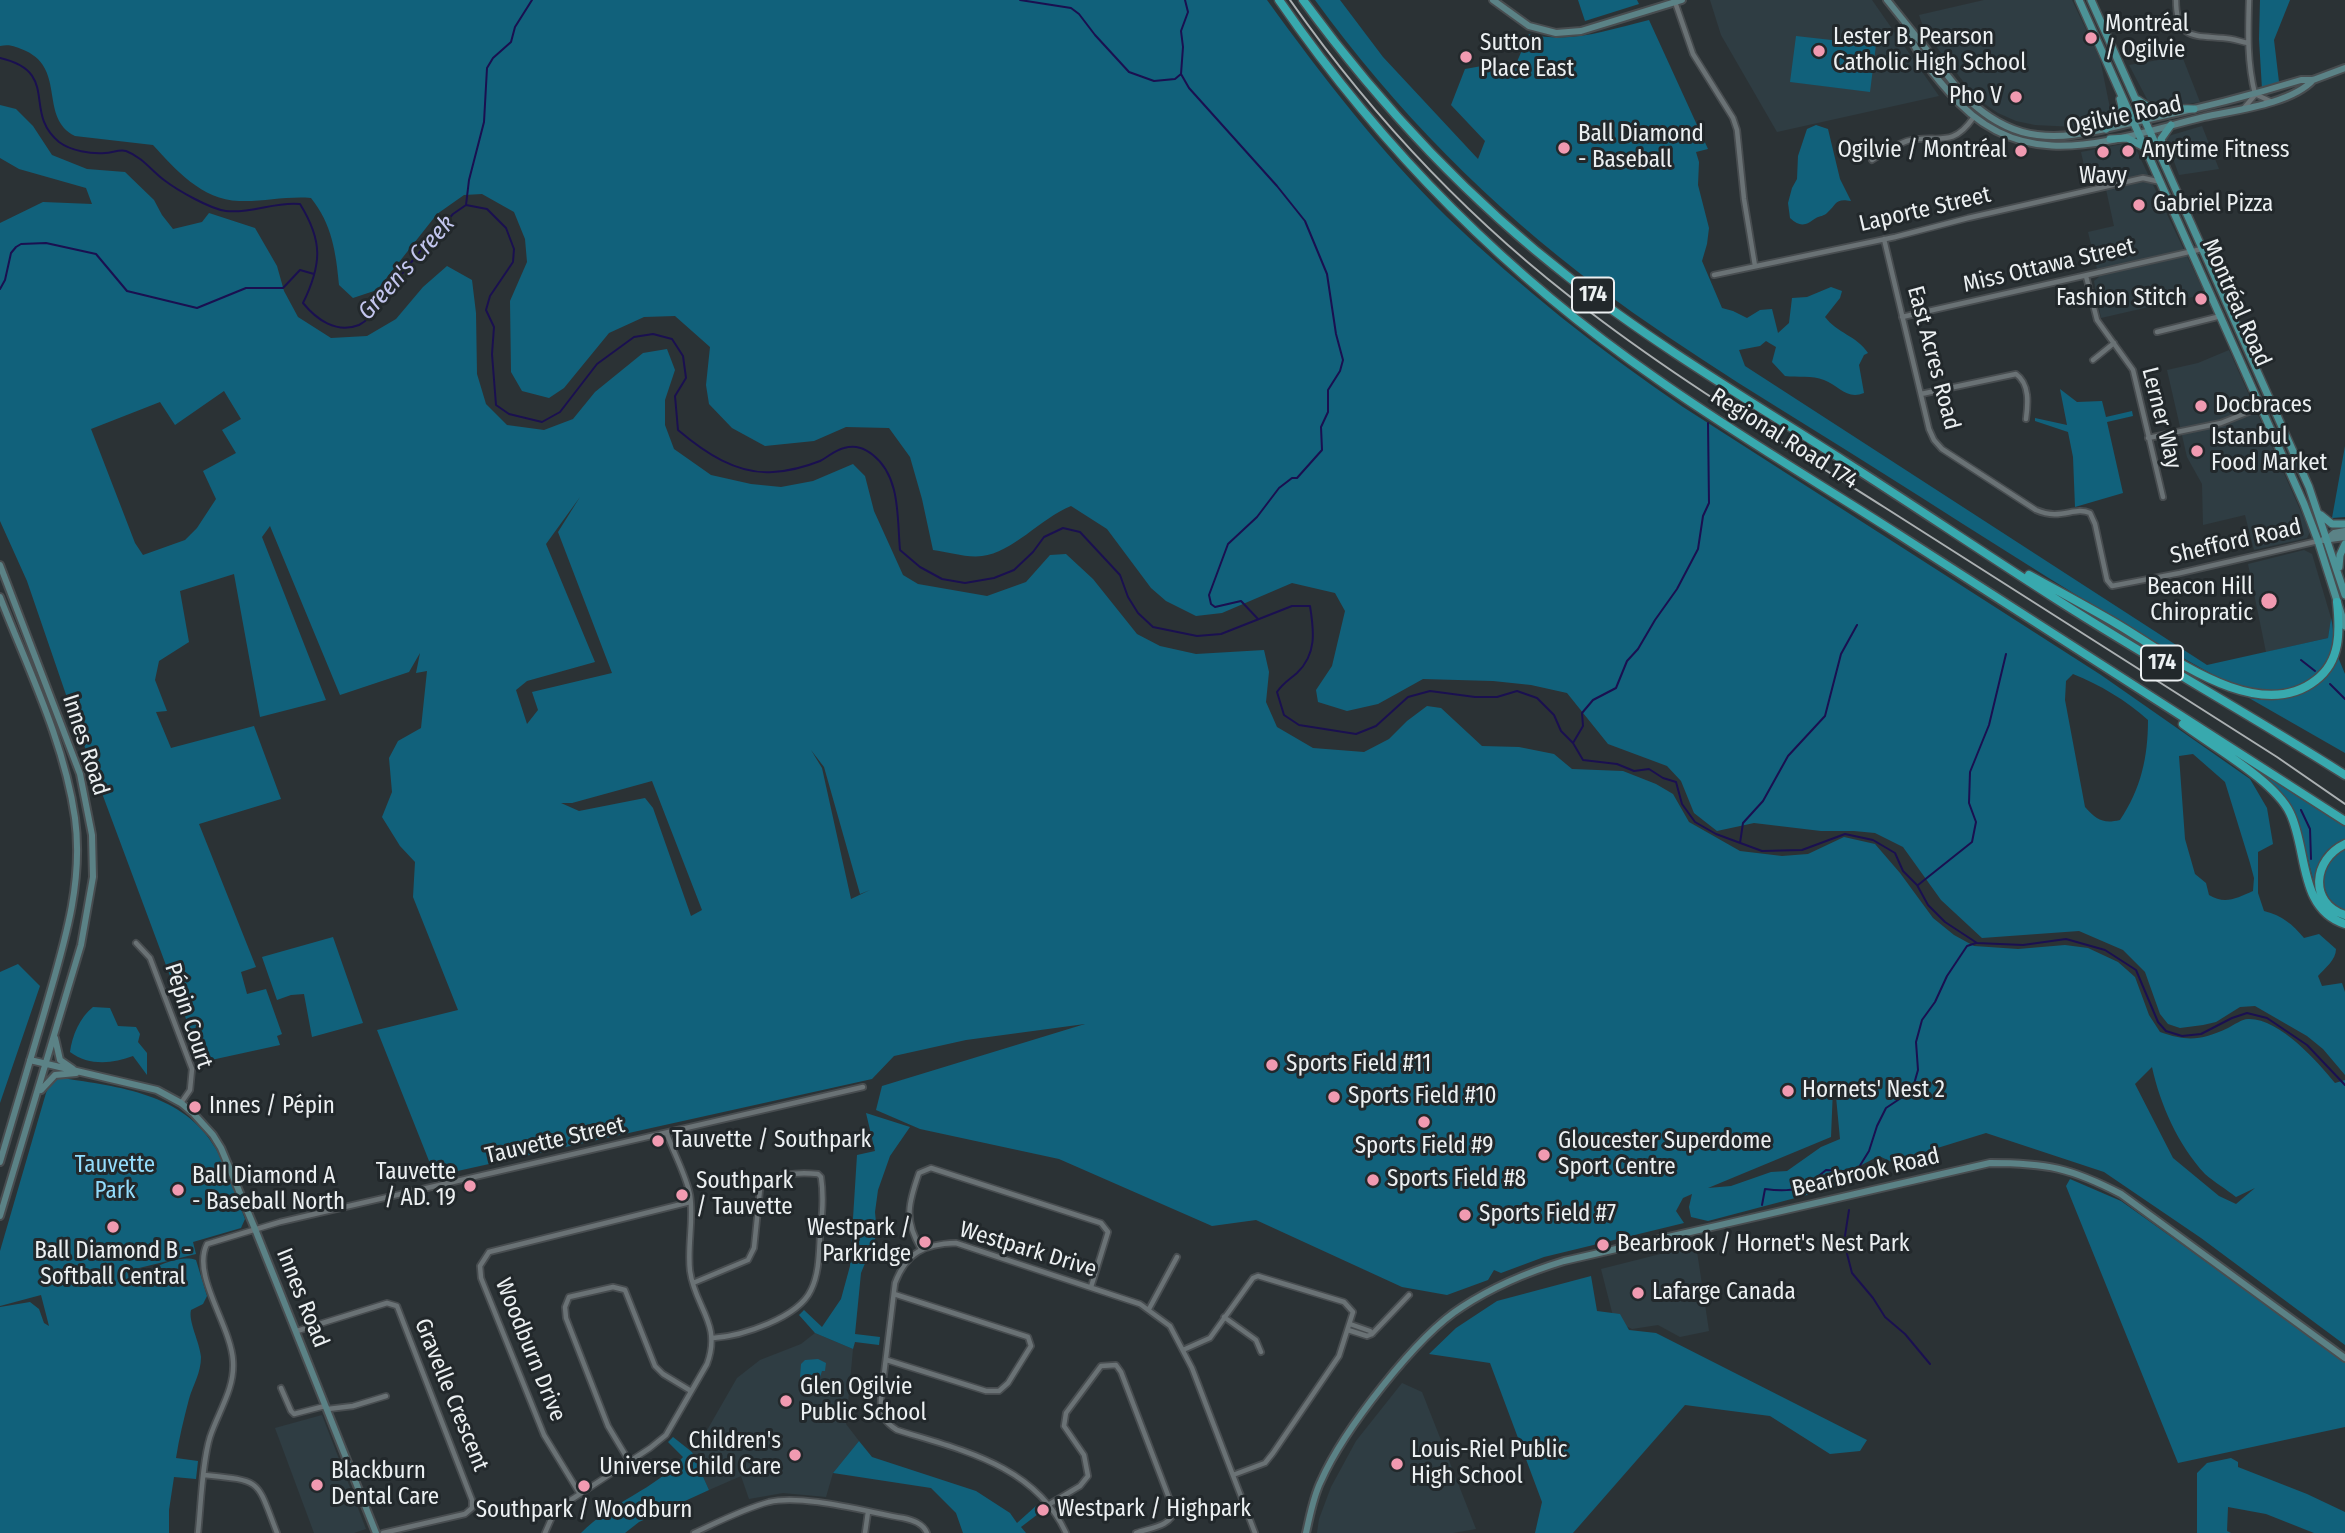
<!DOCTYPE html>
<meta charset="utf-8">
<style>
body{margin:0}
canvas{display:block;background:#2b3235}
</style>
<canvas width="2345" height="1533"></canvas>
<script>
const ctx = document.querySelector('canvas').getContext('2d');
ctx.lineJoin = 'round';
function fillPath(path, color) { ctx.fillStyle = color; ctx.fill(path, 'evenodd'); }
function trace(path, color, width, dash) { ctx.strokeStyle = color; ctx.lineWidth = width; ctx.lineCap = dash ? 'butt' : 'round'; ctx.setLineDash(dash || []); ctx.stroke(path); }
function label(font, color, halo, rows, align = 'center') {
  ctx.font = font + ' "Fira Sans Condensed",sans-serif'; ctx.lineWidth = 6; ctx.setLineDash([]); ctx.textBaseline = 'middle'; ctx.strokeStyle = halo; ctx.fillStyle = color; for (const [text, x, y, turn = 0] of rows) {
    ctx.save(); ctx.translate(x, y); ctx.rotate((+turn || 0) * Math.PI / 180); ctx.textAlign = isNaN(turn) ? turn : align; if (halo) ctx.strokeText(text, 0, 0); ctx.fillText(text, 0, 0); ctx.restore();
  }
}
const built = new Path2D(`
 M1710,0H1872L1939,96L1777,132L1721,35Z
 M1984,0H2072L2100,59L2112,118L2076,127L2035,125L2016,121L1998,113L1976,98L1925,32L1919,15Z
 M2182,56L2200,102L2161,108L2148,101L2129,65Z
 M2202,126L2219,169L2179,175L2165,137Z
 M2123,144L2135,147L2205,294L2101,318L2094,281L2099,277L2088,232L2114,226L2104,180L2088,183L2081,152Z
 M2229,350L2310,532L2307,538L2254,550L2245,515L2203,525L2202,484L2187,457L2167,370L2198,363Z
 M2304,550L2312,554L2331,618L2328,638L2266,652L2248,564Z
 M1696,1245L1709,1331L1680,1337L1658,1325L1632,1329L1614,1320L1601,1269Z
 M815,1333L853,1349L846,1424L859,1441L833,1473L826,1497L783,1493L749,1499L741,1476L709,1490L692,1452L702,1439L737,1378L760,1360L801,1344Z
 M1402,1383L1422,1392L1476,1529L1453,1533H1317L1319,1519L1331,1487L1356,1441Z
 M322,1415L366,1529L354,1533H314L275,1428Z`);
const green = new Path2D(`
 M0,0H1267C1322,76 1380,151 1447,217C1520,287 1599,350 1683,407L2101,675L2250,779L2267,808L2273,844L2258,852V893L2264,911C2283,916 2292,924 2304,938L2319,934L2336,949C2336,960 2325,968 2318,976L2322,986L2342,983L2345,992V1075L2323,1049L2307,1036L2255,1006L2240,1007L2216,1022L2203,1025L2180,1028L2168,1024L2160,1014L2145,972L2123,950L2079,931L1982,938L1941,900L1903,847L1875,833L1854,831H1821L1754,823L1717,831L1694,813L1681,781L1667,766L1608,744L1567,693L1531,685L1493,681L1423,679L1378,704L1347,711L1318,702L1316,690L1332,666L1345,611L1335,593L1292,583L1222,613L1196,616L1166,601L1151,588L1107,529L1071,506C1041,518 1012,553 982,556C967,558 948,552 933,550L922,499L910,457L889,428L846,427L814,441L765,446L732,428L709,404L706,385L710,347L675,316L644,317L609,333L564,388L549,398L522,391L511,372L510,301L527,262L525,239L514,212L482,194L464,195L437,214L377,290L353,298L339,285C336,253 332,224 311,198C286,196 263,202 239,201C202,200 175,169 153,145L75,136C39,118 66,70 26,51C16,47 11,44 0,46ZM2073,674C2100,685 2126,700 2148,720C2148,757 2141,789 2120,820C2103,824 2097,820 2085,807L2065,700L2066,681ZM2193,754L2225,782L2250,863L2254,878L2253,891C2237,898 2225,905 2209,895L2206,883L2195,874L2185,839L2179,756Z
 M1315,0H1340L1383,57L1478,159L1485,141L1451,105L1465,69L1493,64H1516L1529,34C1572,44 1607,30 1649,20L1708,149L1696,152L1699,162L1698,185L1709,228L1707,244L1702,261L1722,308L1733,311L1747,318L1760,310L1772,309L1778,333L1789,323L1792,298L1807,297L1831,287L1842,291L1840,298L1825,317C1837,333 1857,336 1868,353L1864,355L1859,365L1864,393C1847,400 1839,386 1824,380C1812,375 1798,378 1785,376L1772,362L1776,347L1766,341L1760,346L1739,350L1745,366L2207,665L2328,638L2331,618C2342,664 2309,695 2264,692C2248,691 2231,684 2217,677C2102,614 1992,542 1881,472C1786,412 1689,355 1599,288C1491,207 1394,109 1315,0Z
 M1578,0H1637L1639,4L1585,21Z
 M2260,0H2290L2274,40L2279,82L2262,89L2259,39Z
 M1796,36L1876,45L1870,92L1790,82Z
 M0,105L16,109L33,126L52,155L87,169L125,172L154,200L162,215L173,229L202,222L209,213L255,228L277,266L284,291L298,317L331,338L367,336L396,319L423,287L447,266L472,280L476,313L477,374L486,404L507,425L544,430L573,419L595,392L643,353L667,349L675,370L665,400V425L674,449L711,475L751,484L781,487L813,481L853,464L865,476L874,511L903,575L918,584L987,596L1026,582L1050,555L1066,554L1093,579L1137,634L1160,646L1196,654L1264,650L1269,672L1266,702L1277,727L1313,748L1364,752L1389,739L1407,721L1427,706L1441,708L1482,746L1519,747L1554,754L1572,769L1623,771L1656,784L1673,794L1689,822L1740,851L1782,856L1808,854L1844,837L1875,844L1900,873L1933,918L1954,935L1974,946L2018,949L2065,945L2088,948L2118,962L2135,977L2149,1015L2160,1032C2188,1042 2202,1040 2228,1028C2234,1025 2242,1019 2248,1019C2279,1018 2317,1061 2335,1083L2345,1080V1345L2201,1238L2104,1172L1986,1133L1892,1162L1879,1156L1844,1174L1837,1187L1708,1221L1691,1217L1689,1207L1692,1194L1683,1198L1676,1211L1684,1223L1544,1257L1501,1273L1494,1270L1488,1280L1447,1295L1402,1287L1256,1220L1212,1226L1059,1159L920,1129L876,1110L882,1086L1085,1024L966,1040L894,1056L872,1079L435,1176L377,1030L458,1010L413,897L415,862L400,846L382,817L392,792L389,758L398,741L421,728L427,671L416,673L420,653L409,672L340,695L270,526L262,537L326,700L260,717L234,574L180,591L189,642L159,661L155,680L167,711L156,712L171,748L254,726L281,799L199,824L256,967L241,972L247,994L266,989L282,1034L277,1036L280,1045L202,1062L74,718L27,581L0,521V223L43,202L92,204L86,188L19,169L0,158ZM224,391L241,419L222,430L236,453L203,471L216,499L197,528L185,540L143,555L135,543L91,429L160,402L175,425ZM580,497L558,532L612,673L532,692L538,710L527,724L516,690L527,681L595,662L546,544ZM811,750L824,767L860,894L870,890L851,899L822,768ZM652,781L702,910L691,916L653,808L645,798L579,811L561,803H572ZM2152,1067C2160,1104 2178,1145 2205,1174C2214,1182 2226,1189 2236,1197L2255,1188L2236,1204L2219,1196L2173,1158L2135,1084ZM1835,1086L1840,1139L1821,1147L1787,1171L1771,1172L1731,1186L1708,1188L1831,1137L1833,1088Z
 M1816,125L1828,129L1840,179L1851,201C1835,198 1837,204 1827,213C1824,216 1820,216 1816,218C1806,225 1801,228 1790,218L1788,203L1792,188L1797,179L1798,156L1807,129Z
 M2060,389L2077,402L2102,401L2106,417L2132,411L2133,416L2107,422L2123,493L2075,507L2073,457L2068,432L2035,421V418L2067,425Z
 M2345,446V517L2332,518Z
 M2338,657L2345,674V753L2249,698C2287,704 2320,694 2338,657Z
 M2263,774L2345,826V840C2323,846 2315,866 2315,887L2299,824L2290,804Z
 M2345,848V911C2316,898 2318,862 2345,848Z
 M333,937L363,1023L312,1037L304,994L291,995L277,1000L262,957Z
 M18,964L40,986L0,1103V972Z
 M93,1007L110,1008L118,1026L136,1027L140,1034L138,1042L147,1053V1075L133,1056C112,1064 89,1066 70,1052C72,1036 80,1017 93,1007Z
 M62,1078C119,1087 184,1093 216,1149C228,1171 236,1196 245,1219L241,1228L193,1242L196,1254L127,1271L129,1278C149,1272 176,1253 196,1260L207,1296L203,1304L191,1310C188,1321 200,1343 201,1357C201,1373 193,1385 189,1399C184,1418 179,1438 176,1458L198,1461L196,1479L174,1477L169,1510V1533H0V1307L30,1302L39,1309L44,1323L49,1326L41,1295L0,1306V1251L46,1093L52,1080Z
 M866,1113L910,1127L890,1156L878,1190L875,1212L877,1234L861,1273L855,1334L880,1337L879,1345L855,1342L853,1349L815,1333L799,1315L804,1310L822,1327L841,1299L850,1266L857,1155L875,1151Z
 M2070,1179L2121,1201L2345,1361V1427L2178,1463L2066,1186Z
 M1591,1276L1597,1311L1620,1314L1629,1330L1656,1333L1867,1440L1860,1451L1830,1454L1770,1416L1685,1405L1573,1533H1535L1542,1502L1490,1363L1429,1354L1456,1328L1497,1301Z
 M818,1359L826,1363L825,1371H822L819,1380C811,1384 807,1383 800,1377L801,1364L805,1360Z
 M673,1437L692,1452L709,1490L639,1522L625,1533H581C611,1502 655,1490 683,1457L668,1442Z
 M859,1441L872,1457L976,1491L1010,1513L1017,1523L1037,1505L1042,1511L1021,1527L1026,1533H963L956,1513L931,1488L833,1473Z
 M2231,1458L2238,1462V1467L2307,1494L2345,1512V1533H2314L2266,1514L2228,1507L2227,1531L2231,1533H2197V1473L2207,1463Z`);
const stream = new Path2D(`
 M1020,0L1071,8L1079,14L1095,35L1129,72L1154,81L1175,79L1181,74
 M1185,0L1188,12L1181,31L1183,47L1181,74L1189,88L1277,186L1305,221L1327,274L1336,334L1343,360L1340,371L1328,390V412L1321,427L1322,450L1297,478H1292L1279,488L1257,517L1228,544L1209,595L1211,604L1215,607L1241,601L1258,619
 M0,58C61,72 22,112 59,142C71,151 91,154 105,153C112,153 119,149 126,151C142,157 151,170 164,180C177,190 210,209 226,211C251,214 276,201 300,204C323,241 322,264 303,303C316,319 336,334 359,325C371,319 376,307 384,297C405,269 429,240 453,214L466,205L487,209L506,228L514,249L513,262L490,296L486,310L494,327L492,354L496,405L509,414L542,422L560,412L597,364L634,337L653,334L672,339L683,356L686,378L675,396L678,430C704,452 737,475 773,472C789,471 805,467 820,461C828,457 835,450 844,448C856,445 864,448 873,455C901,477 897,519 900,550L920,567L942,579L965,583L994,578L1014,570L1033,552L1044,537L1063,528L1080,532L1120,575L1128,597L1138,613L1153,627L1197,636L1221,634L1292,606H1310C1314,631 1317,654 1297,673C1289,680 1283,683 1277,692L1284,715L1299,725L1356,734L1376,726L1408,697L1430,691L1475,697H1497L1517,691L1537,698L1554,715L1561,731L1573,743L1583,760L1617,764L1634,771L1649,769L1663,778L1676,782L1682,804L1695,822L1716,834L1762,851L1802,850L1845,834L1873,840L1895,853L1903,871L1917,885L1928,905L1945,922L1977,943L2023,945L2066,939L2105,950L2136,970L2158,1022L2166,1031L2182,1036L2201,1034L2232,1018L2247,1013L2267,1018L2307,1045L2345,1085
 M466,205L469,180L484,122L487,68L493,58L511,42L515,27L532,0
 M0,289L5,280L11,253L16,247L21,244L46,243L96,254L127,291L197,308L246,288H283L300,270L314,274
 M2301,660L2315,671
 M2330,684L2345,699
 M1573,743L1583,726L1582,713L1593,700L1616,688L1627,661L1638,649L1655,620L1677,589L1698,549L1703,516L1709,503L1708,423
 M2301,810L2310,829L2311,859
 M1740,843L1743,823L1763,801L1788,756L1825,716L1841,654L1857,625
 M1918,885L1972,842L1976,822L1969,803L1970,772L1989,725L2006,654
 M1762,1205L1765,1189C1794,1193 1804,1189 1826,1170L1856,1172L1869,1151L1877,1126L1886,1108L1907,1094L1914,1084L1918,1070L1916,1042L1922,1020L1935,1002L1947,976L1967,946L1976,943
 M1849,1210L1844,1242L1852,1273L1873,1298L1885,1317L1905,1334L1930,1364`);
const street = new Path2D(`
 M2176,0C2176,44 2199,34 2231,39C2237,40 2242,42 2248,43
 M2249,0C2248,33 2247,62 2255,94L2270,101
 M1675,2L1693,54L1733,118L1737,130L1744,199L1755,266
 M2244,108L2255,95
 M1872,160C1883,153 1895,145 1907,141C1936,133 1951,150 1973,118
 M1884,239L1929,429L1934,440L1942,449L2036,510C2061,521 2074,506 2090,513L2095,524L2107,580L2112,586L2180,573L2318,541
 M1714,275L1895,237L1968,218L2143,178L2161,182
 M2086,276L2097,320L2133,370L2163,497
 M1902,317L2202,249
 M2157,332L2221,316
 M2093,360L2114,343
 M1921,394L2016,374C2030,384 2028,404 2026,419
 M2148,438L2221,423L2271,403
 M136,943L150,958L192,1069L190,1090L181,1103
 M921,1249C904,1220 908,1204 919,1173L931,1168L1101,1223L1108,1232L1091,1287
 M693,1283L748,1260L754,1248L760,1189C768,1173 801,1172 818,1174L821,1177C824,1197 822,1216 820,1236C819,1254 819,1274 811,1290C798,1318 742,1336 713,1338
 M1149,1309L1177,1257
 M1224,1317L1256,1340L1261,1352
 M1348,1330L1367,1336L1372,1334L1370,1331L1350,1324
 M297,1331L387,1303L397,1306L472,1500V1508L465,1514L383,1533
 M1372,1334L1409,1295
 M1183,1350L1210,1338L1253,1278L1258,1276L1344,1302L1353,1312L1339,1356L1273,1453L1265,1463L1233,1475
 M887,1360L986,1391H999L1008,1383L1031,1346L1028,1337L894,1294
 M281,1388L291,1411L294,1414L325,1406
 M328,1409L353,1406L386,1396
 M629,1461L608,1426L566,1318L565,1307L569,1297L613,1287L625,1290L655,1366L663,1374L691,1391
 M205,1475C263,1481 256,1479 277,1533
 M580,1494L544,1435L481,1278L480,1266L489,1252L690,1202
 M1048,1505L1080,1486L1088,1476L1084,1455L1064,1426L1066,1413L1101,1366L1116,1365L1121,1372L1174,1511C1172,1526 1149,1528 1136,1533
 M198,1533C201,1505 202,1463 210,1437C218,1412 235,1389 233,1361C231,1325 191,1275 207,1244L280,1222L863,1087
 M545,1533L552,1517L560,1507L650,1448L666,1435L707,1364C722,1323 695,1308 690,1271C687,1246 694,1220 690,1195C686,1175 674,1154 667,1134
 M694,1533C718,1522 743,1509 769,1502C803,1494 867,1512 903,1518C912,1520 923,1523 927,1533
 M865,1533L868,1512
 M1066,1533C1035,1465 961,1450 897,1430C884,1422 880,1414 881,1399L895,1283C907,1252 924,1244 956,1243L1140,1304L1170,1326L1192,1368L1255,1533`);
const secondary = new Path2D(`
 M1493,0L1529,26L1556,33L1581,31L1682,0
 M1887,0L1963,95C1980,111 1998,125 2022,132C2062,143 2104,129 2144,120C2197,109 2249,96 2301,80H2313L2345,68
 M1905,25C1913,49 1931,72 1948,91C2022,179 2109,140 2204,117C2235,110 2291,104 2313,80
 M2327,539L2334,533L2345,531
 M2323,540L2345,537
 M0,565L80,774L92,835L93,877L81,945L0,1216
 M0,597C28,669 64,741 75,818C84,884 63,947 45,1010C30,1061 15,1112 0,1162
 M55,1038L60,1060L73,1069
 M30,1060L157,1090L181,1103L193,1113L213,1135L221,1148L255,1229L376,1533
 M41,1090L55,1075L76,1073
 M1306,1533C1310,1516 1313,1497 1321,1481C1343,1431 1416,1336 1462,1307C1494,1286 1528,1272 1564,1261L1990,1163C2047,1163 2071,1168 2121,1194L2345,1358`);
const primary = new Path2D(`
 M2079,0L2304,504L2318,541L2345,626
 M2091,0L2309,487L2345,595
 M2138,100C2161,117 2168,107 2194,109
 M2106,129C2118,117 2126,118 2120,99
 M2110,139L2127,138L2146,148
 M2165,152L2161,139L2171,125
 M2321,515L2332,524H2345
 M2339,567L2340,555L2345,544`);
const highway = new Path2D(`
 M1279,0C1381,148 1509,277 1657,379C1735,434 1817,482 1898,534C2047,630 2196,726 2345,821
 M1303,0C1379,104 1469,200 1571,279C1657,346 1752,402 1844,461C1916,507 1987,555 2059,601C2153,661 2251,715 2345,775
 M2029,575C2058,591 2088,607 2117,624C2168,654 2258,726 2316,680C2341,661 2340,631 2337,602
 M2183,724C2212,746 2275,781 2290,813C2308,850 2298,909 2345,924
 M2345,844C2313,859 2308,903 2345,915`);
const tram = new Path2D(`
 M1290,0C1373,118 1474,225 1590,312C1683,383 1785,444 1884,507C2015,590 2146,673 2277,757L2345,804`);
const markers = [
 [2091,38,7,"#f19ab1"],
 [1819,51,7,"#f19ab1"],
 [1466,57,7,"#f19ab1"],
 [2016,97,7,"#f19ab1"],
 [1564,148,7,"#f19ab1"],
 [2021,151,7,"#f19ab1"],
 [2128,151,7,"#f19ab1"],
 [2103,152,7,"#f19ab1"],
 [2139,205,7,"#f19ab1"],
 [2201,299,7,"#f19ab1"],
 [2201,406,7,"#f19ab1"],
 [2197,451,7,"#f19ab1"],
 [2269,601,9,"#f19ab1"],
 [1272,1065,7,"#f19ab1"],
 [1788,1091,7,"#f19ab1"],
 [1334,1097,7,"#f19ab1"],
 [195,1107,7,"#f19ab1"],
 [1424,1122,7,"#f19ab1"],
 [658,1141,7,"#f19ab1"],
 [1544,1155,7,"#f19ab1"],
 [1373,1180,7,"#f19ab1"],
 [470,1186,7,"#f19ab1"],
 [178,1190,7,"#f19ab1"],
 [682,1195,7,"#f19ab1"],
 [1465,1215,7,"#f19ab1"],
 [113,1227,7,"#f19ab1"],
 [925,1242,7,"#f19ab1"],
 [1603,1245,7,"#f19ab1"],
 [1638,1293,7,"#f19ab1"],
 [786,1401,7,"#f19ab1"],
 [795,1455,7,"#f19ab1"],
 [1397,1464,7,"#f19ab1"],
 [317,1485,7,"#f19ab1"],
 [584,1486,7,"#f19ab1"],
 [1043,1510,7,"#f19ab1"]
];
const shields = [
 [1593,295,42],
 [2162,663,42]
];
const shieldNames = [
 ["174",1593,295],
 ["174",2162,663]
];
const poiNames = [
 ["Montréal",2105,25],
 ["/ Ogilvie",2105,51],
 ["Lester B. Pearson",1833,38],
 ["Catholic High School",1833,64],
 ["Sutton",1480,44],
 ["Place East",1480,70],
 ["Pho V",2002,97,"right"],
 ["Ball Diamond",1578,135],
 ["- Baseball",1578,161],
 ["Ogilvie / Montréal",2007,151,"right"],
 ["Anytime Fitness",2142,151],
 ["Wavy",2103,177,"center"],
 ["Gabriel Pizza",2153,205],
 ["Fashion Stitch",2187,299,"right"],
 ["Docbraces",2215,406],
 ["Istanbul",2211,438],
 ["Food Market",2211,464],
 ["Beacon Hill",2253,588,"right"],
 ["Chiropratic",2253,614,"right"],
 ["Sports Field #11",1286,1065],
 ["Hornets' Nest 2",1802,1091],
 ["Sports Field #10",1348,1097],
 ["Innes / Pépin",209,1107],
 ["Tauvette / Southpark",672,1141],
 ["Gloucester Superdome",1558,1142],
 ["Sport Centre",1558,1168],
 ["Sports Field #9",1424,1147,"center"],
 ["Tauvette",456,1173,"right"],
 ["/ AD. 19",456,1199,"right"],
 ["Ball Diamond A",192,1177],
 ["- Baseball North",192,1203],
 ["Sports Field #8",1387,1180],
 ["Southpark",696,1182],
 ["/ Tauvette",696,1208],
 ["Sports Field #7",1479,1215],
 ["Westpark /",911,1229,"right"],
 ["Parkridge",911,1255,"right"],
 ["Bearbrook / Hornet's Nest Park",1617,1245],
 ["Ball Diamond B -",113,1252,"center"],
 ["Softball Central",113,1278,"center"],
 ["Lafarge Canada",1652,1293],
 ["Glen Ogilvie",800,1388],
 ["Public School",800,1414],
 ["Children's",781,1442,"right"],
 ["Universe Child Care",781,1468,"right"],
 ["Louis-Riel Public",1411,1451],
 ["High School",1411,1477],
 ["Blackburn",331,1472],
 ["Dental Care",331,1498],
 ["Westpark / Highpark",1057,1510],
 ["Southpark / Woodburn",584,1511,"center"]
];
const streetNames = [
 ["Ogilvie Road",2124,116,-12],
 ["Laporte Street",1925,210,-13],
 ["Miss Ottawa Street",2049,266,-13],
 ["Montréal Road",2236,303,66],
 ["East Acres Road",1933,358,75],
 ["Lerner Way",2161,418,76],
 ["Regional Road 174",1784,439,32],
 ["Shefford Road",2236,542,-13],
 ["Innes Road",85,745,72],
 ["Pépin Court",188,1016,72],
 ["Tauvette Street",555,1141,-13],
 ["Bearbrook Road",1866,1173,-13],
 ["Westpark Drive",1028,1250,17],
 ["Innes Road",302,1298,68],
 ["Woodburn Drive",530,1350,68],
 ["Gravelle Crescent",451,1395,68]
];
const parkNames = [
 ["Tauvette",115,1166],
 ["Park",115,1192]
];
const waterNames = [
 ["Green's Creek",407,268,-48]
];
fillPath(built, '#2f3d43');
fillPath(green, '#11617b');
trace(stream, '#1a1050', 2);
trace(street, '#484d50', 8);
trace(secondary, '#484d50', 10);
trace(primary, '#484d50', 10);
trace(highway, '#484d50', 11);
trace(street, '#6a7275', 4.5);
trace(secondary, '#5b8286', 6);
trace(primary, '#4c9397', 7);
trace(highway, '#38a9ae', 8);
trace(tram, '#abb0b2', 2);
for (const [x, y, r, color] of markers) { const dot = new Path2D(); dot.arc(x, y, r, 0, 2 * Math.PI); ctx.fillStyle = color; ctx.fill(dot); trace(dot, '#22282b', 2.5); }
for (const [x, y, w] of shields) { const box = new Path2D(); box.roundRect(x - w / 2, y - 17.5, w, 35, 5); ctx.fillStyle = '#22282b'; ctx.fill(box); trace(box, '#ecf0f2', 2); }
label('bold 21px', '#ecf0f2', null, shieldNames);
label('23px', '#ecf0f2', '#22282b', poiNames, 'left');
label('23px', '#ecf0f2', '#22282b', streetNames);
label('23px', '#93dcfb', '#22282b', parkNames);
label('italic 24px', '#c3c6ee', '#22282b', waterNames);
</script>
